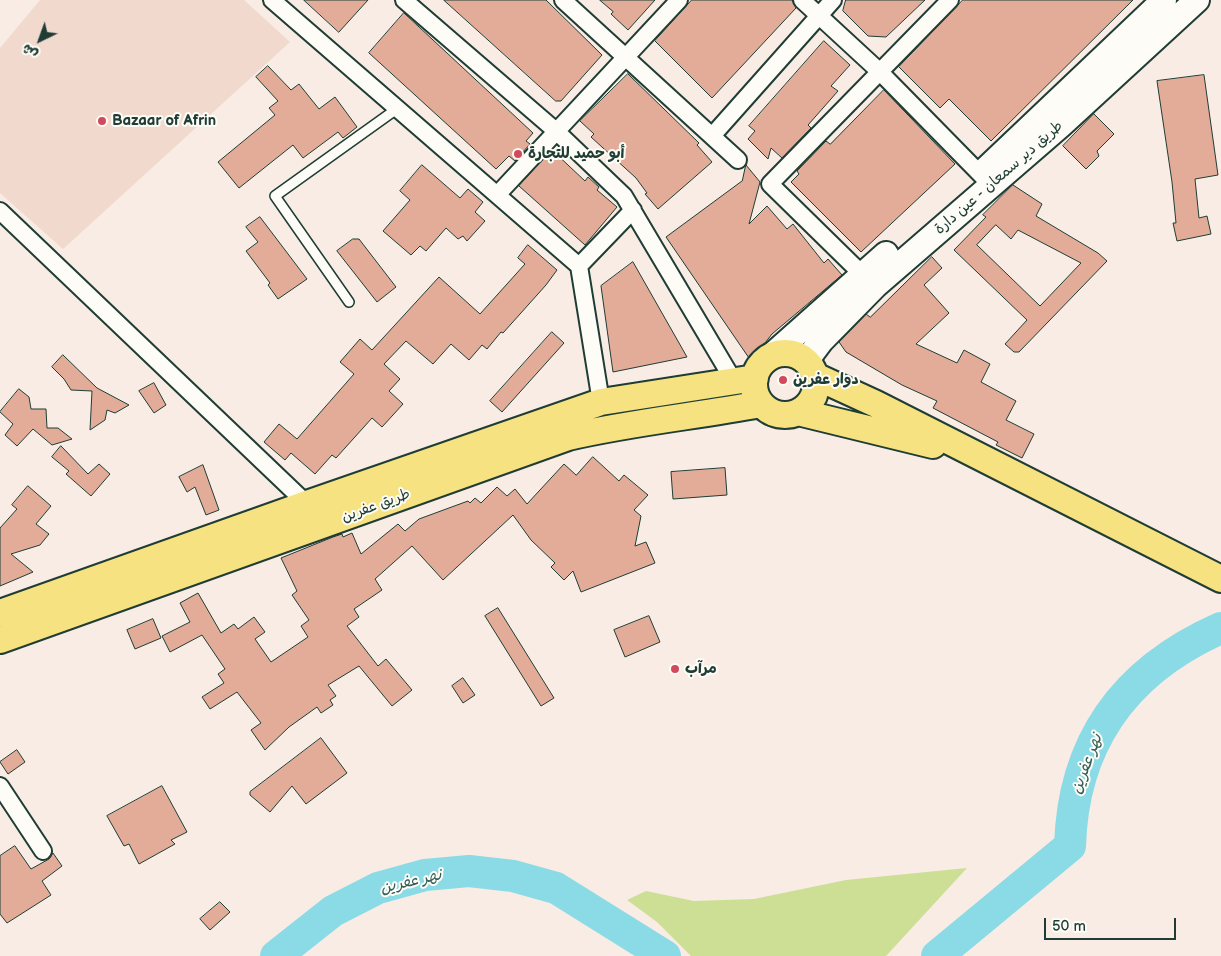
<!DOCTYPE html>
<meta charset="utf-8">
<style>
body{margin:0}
#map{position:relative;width:1221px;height:956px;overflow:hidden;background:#f8ece4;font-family:"Balsamiq Sans","Playpen Sans Arabic",sans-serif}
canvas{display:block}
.north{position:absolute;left:15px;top:15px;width:50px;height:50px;-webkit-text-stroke:4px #fdfcf7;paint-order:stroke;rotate:222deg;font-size:14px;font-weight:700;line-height:20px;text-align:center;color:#1f3d34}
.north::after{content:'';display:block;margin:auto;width:18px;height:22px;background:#1f3d34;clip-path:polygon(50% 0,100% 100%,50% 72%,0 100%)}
.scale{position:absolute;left:1044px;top:918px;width:132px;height:22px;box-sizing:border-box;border:2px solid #1f3d34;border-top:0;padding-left:6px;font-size:15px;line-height:18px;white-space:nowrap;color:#1f3d34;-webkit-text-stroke:4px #fdfcf7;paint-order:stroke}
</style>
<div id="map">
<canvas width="1221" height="956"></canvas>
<div class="north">ش</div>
<div class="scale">50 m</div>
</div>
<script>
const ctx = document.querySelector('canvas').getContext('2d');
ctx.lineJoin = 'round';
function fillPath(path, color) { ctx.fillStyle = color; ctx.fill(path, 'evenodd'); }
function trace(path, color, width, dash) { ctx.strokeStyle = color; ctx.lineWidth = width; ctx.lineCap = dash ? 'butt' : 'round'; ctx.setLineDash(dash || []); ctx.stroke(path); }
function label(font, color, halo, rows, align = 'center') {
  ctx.font = font + ' "Balsamiq Sans","Playpen Sans Arabic",sans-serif'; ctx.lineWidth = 4; ctx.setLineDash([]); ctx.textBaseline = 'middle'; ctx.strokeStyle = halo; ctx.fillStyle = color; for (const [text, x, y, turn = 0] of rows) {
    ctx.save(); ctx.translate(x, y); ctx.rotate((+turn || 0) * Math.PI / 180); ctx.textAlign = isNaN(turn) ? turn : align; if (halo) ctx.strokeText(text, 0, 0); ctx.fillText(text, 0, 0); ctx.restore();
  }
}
const built = new Path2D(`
 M40,0H244L290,42L63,249L0,193V48Z`);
const green = new Path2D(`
 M967,868L886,956H691L657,922L627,900L646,891L694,901L754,899L846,880Z`);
const river = new Path2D(`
 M276,956L333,911L378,888L425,875L469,871L513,876L556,888L665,956
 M937,956L1070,846C1073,741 1126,670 1221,628`);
const building = new Path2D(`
 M304,0H368L339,32Z
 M444,0H546L602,55L561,101H556Z
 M600,0H655L628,30L611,14L613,12Z
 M692,0H792L796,8L712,98L655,41Z
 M846,0H925L886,37L868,36L843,11Z
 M963,0H1133L991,141L949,99L940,108L899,67Z
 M404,13L533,133L526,141L530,144L515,161L509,156L496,169L369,53Z
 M824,41L850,65L831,86L838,91L808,125L811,128L782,158L771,148L768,159L748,139L755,131L749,126Z
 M268,66L291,90L299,84L319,109L335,97L357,127L343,138L338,132L303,158L293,145L239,188L218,162L275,115L269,108L278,101L256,77Z
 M628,74L699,143L697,145L712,162L658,209L645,194L647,193L636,178L591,137L594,134L580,121Z
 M1204,75L1218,175L1195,179L1199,218L1207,216L1211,234L1177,241L1173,223H1176L1172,182L1157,81Z
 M884,90L955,164L861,252L791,182L799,174L797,171L826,141L830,144Z
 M1094,114L1114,134L1097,151L1099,156L1086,169L1063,146Z
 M552,150L585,181L588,177L599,187L597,190L617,207L585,245L519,186Z
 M422,165L460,198L468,189L483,202L475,212L485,221L467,241L463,236L458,239L446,228L426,251L420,246L411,255L383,231L410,200L400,191Z
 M746,165L760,182L749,224L767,206L787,229L793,224L824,263L828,259L842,275L772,334L757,353L749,358L666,237L742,181Z
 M1013,185L1042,204L1036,216L1098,253L1107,261L1019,352H1014L1005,344L1027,320L954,250L986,217L983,215ZM996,225L1011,239L1018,230L1081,263L1040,306L977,245Z
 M260,217L307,279L278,299L268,285L270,283L246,251L258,242L246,227Z
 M353,239H359L396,287L377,302L337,251Z
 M528,245L557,270L546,285L503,333L501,332L487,349L482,345L469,360L451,344L433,364L406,341L384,364L400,379L389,391L403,404L382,427L372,418L336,458L332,455L315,474L291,453L285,460L264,442L279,424L297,439L354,374L340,362L360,339L372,350L439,277L480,314L525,264L518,258Z
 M932,257L942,268L924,285L949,313L916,344L957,363L964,350L990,364L981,382L1016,401L1006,420L1034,434L1022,458L996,445L998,442L933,408L937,401L902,385L846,352L839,342L866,314L870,317Z
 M633,262L687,357L613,372L601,286Z
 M552,332L564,343L502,412L490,401Z
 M63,355L97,388L129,405L115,413L107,410L105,420L90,430L92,391L71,390L64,379L52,367Z
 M154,383L166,405L154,413L139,391Z
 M19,389L29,397L31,409H46L47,428H58L72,439L52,445L33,429L17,446L5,435L13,424L0,412Z
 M61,446L88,474L99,464L110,474L91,496L66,474L69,471L52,457Z
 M593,457L619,481L624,475L648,495L634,510L641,516L635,546L646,542L655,563L581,592L573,571L564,580L551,567L555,563L531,540L513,515L443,580L412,546L375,579L382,590L354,609L359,617L347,626L378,666L386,659L412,690L392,706L359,666L328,685L336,696L330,700L333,705L321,713L317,707L289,727L265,750L251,730L261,723L237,692L210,709L202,697L224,683L218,674L225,669L202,635L170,652L162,636L190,622L180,603L198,593L221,633L234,624L238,629L254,617L265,632L255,639L271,662L308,637L301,626L309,620L292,595L297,591L281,558L333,537L342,534L343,537L352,533L361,554L398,524L405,531L419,519L468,501L470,503L475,498L481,503L497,487L507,496L515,489L527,504L564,464L576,475Z
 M203,465L219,510L206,515L195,487L187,492L179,477Z
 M725,468L727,495L673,499L671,472Z
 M28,486L51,506L36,524L49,534L40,545L11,554L33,572L0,586V528L17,509L12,505Z
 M498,608L554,698L541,706L485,616Z
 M649,616L660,642L625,657L614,630Z
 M153,619L161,638L135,649L127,630Z
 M463,678L475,695L463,703L452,686Z
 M321,738L347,773L306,804L292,786L270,812L250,795V792Z
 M17,750L25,762L8,774L0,762Z
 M162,786L187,832L171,840L175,844L139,864L129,844L124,846L107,816Z
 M15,846L31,869L49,859L53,853L62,866L42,881L51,895L7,923L0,914V856Z
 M220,902L230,912L210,930L200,919Z`);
const service = new Path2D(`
 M349,302L275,196L398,108`);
const minor = new Path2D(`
 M272,0L579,266L601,402
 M404,0L556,131L624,196L735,383
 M563,0L738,160
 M802,0L879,71L988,182
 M712,136L833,0
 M497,195L679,0
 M0,211L307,504
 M579,266L633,210
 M869,281L770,184L950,0
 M0,786L43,851`);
const secondary = new Path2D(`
 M984,171L1164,0
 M770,357L886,254
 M806,361L821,341L875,286L1061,125L1197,0`);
const primary = new Path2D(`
 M754 384a31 31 0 1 1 62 0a31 31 0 1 1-62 0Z
 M815,376L876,404L1221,579
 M798,412L933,445
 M0,613L307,504L601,402L755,378
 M0,640L568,437C632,422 697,416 761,404`);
const markers = [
 [102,121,5,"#d1495b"],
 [518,154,5,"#d1495b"],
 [783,380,5,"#d1495b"],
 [675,669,5,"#d1495b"]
];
const poiNames = [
 ["Bazaar of Afrin",112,121],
 ["أبو حميد للتجارة",528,154],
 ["دوار عفرين",793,380],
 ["مرآب",685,669]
];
const streetNames = [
 ["طريق دير سمعان - عين دارة",999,178,-41],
 ["طريق عفرين",376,506,-20]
];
const waterNames = [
 ["نهر عفرين",1087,764,-69],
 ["نهر عفرين",411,882,-13]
];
fillPath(built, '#f1d9ce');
fillPath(green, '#ccdf94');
trace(river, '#8bdbe7', 32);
fillPath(building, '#e2ac99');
trace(building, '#1f3d34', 1);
trace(service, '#1f3d34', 12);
trace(minor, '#1f3d34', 20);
trace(secondary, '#1f3d34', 28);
trace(primary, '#1f3d34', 30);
trace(service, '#fdfcf7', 9);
trace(minor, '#fdfcf7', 16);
trace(secondary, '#fdfcf7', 24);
trace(primary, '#f7e281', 26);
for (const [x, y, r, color] of markers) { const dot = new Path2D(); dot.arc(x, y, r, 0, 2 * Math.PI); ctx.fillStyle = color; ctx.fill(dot); trace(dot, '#fdfcf7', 2); }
label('bold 15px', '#1f3d34', '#fdfcf7', poiNames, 'left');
label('15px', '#1f3d34', '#fdfcf7', streetNames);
label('italic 16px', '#355d58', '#fdfcf7', waterNames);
</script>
